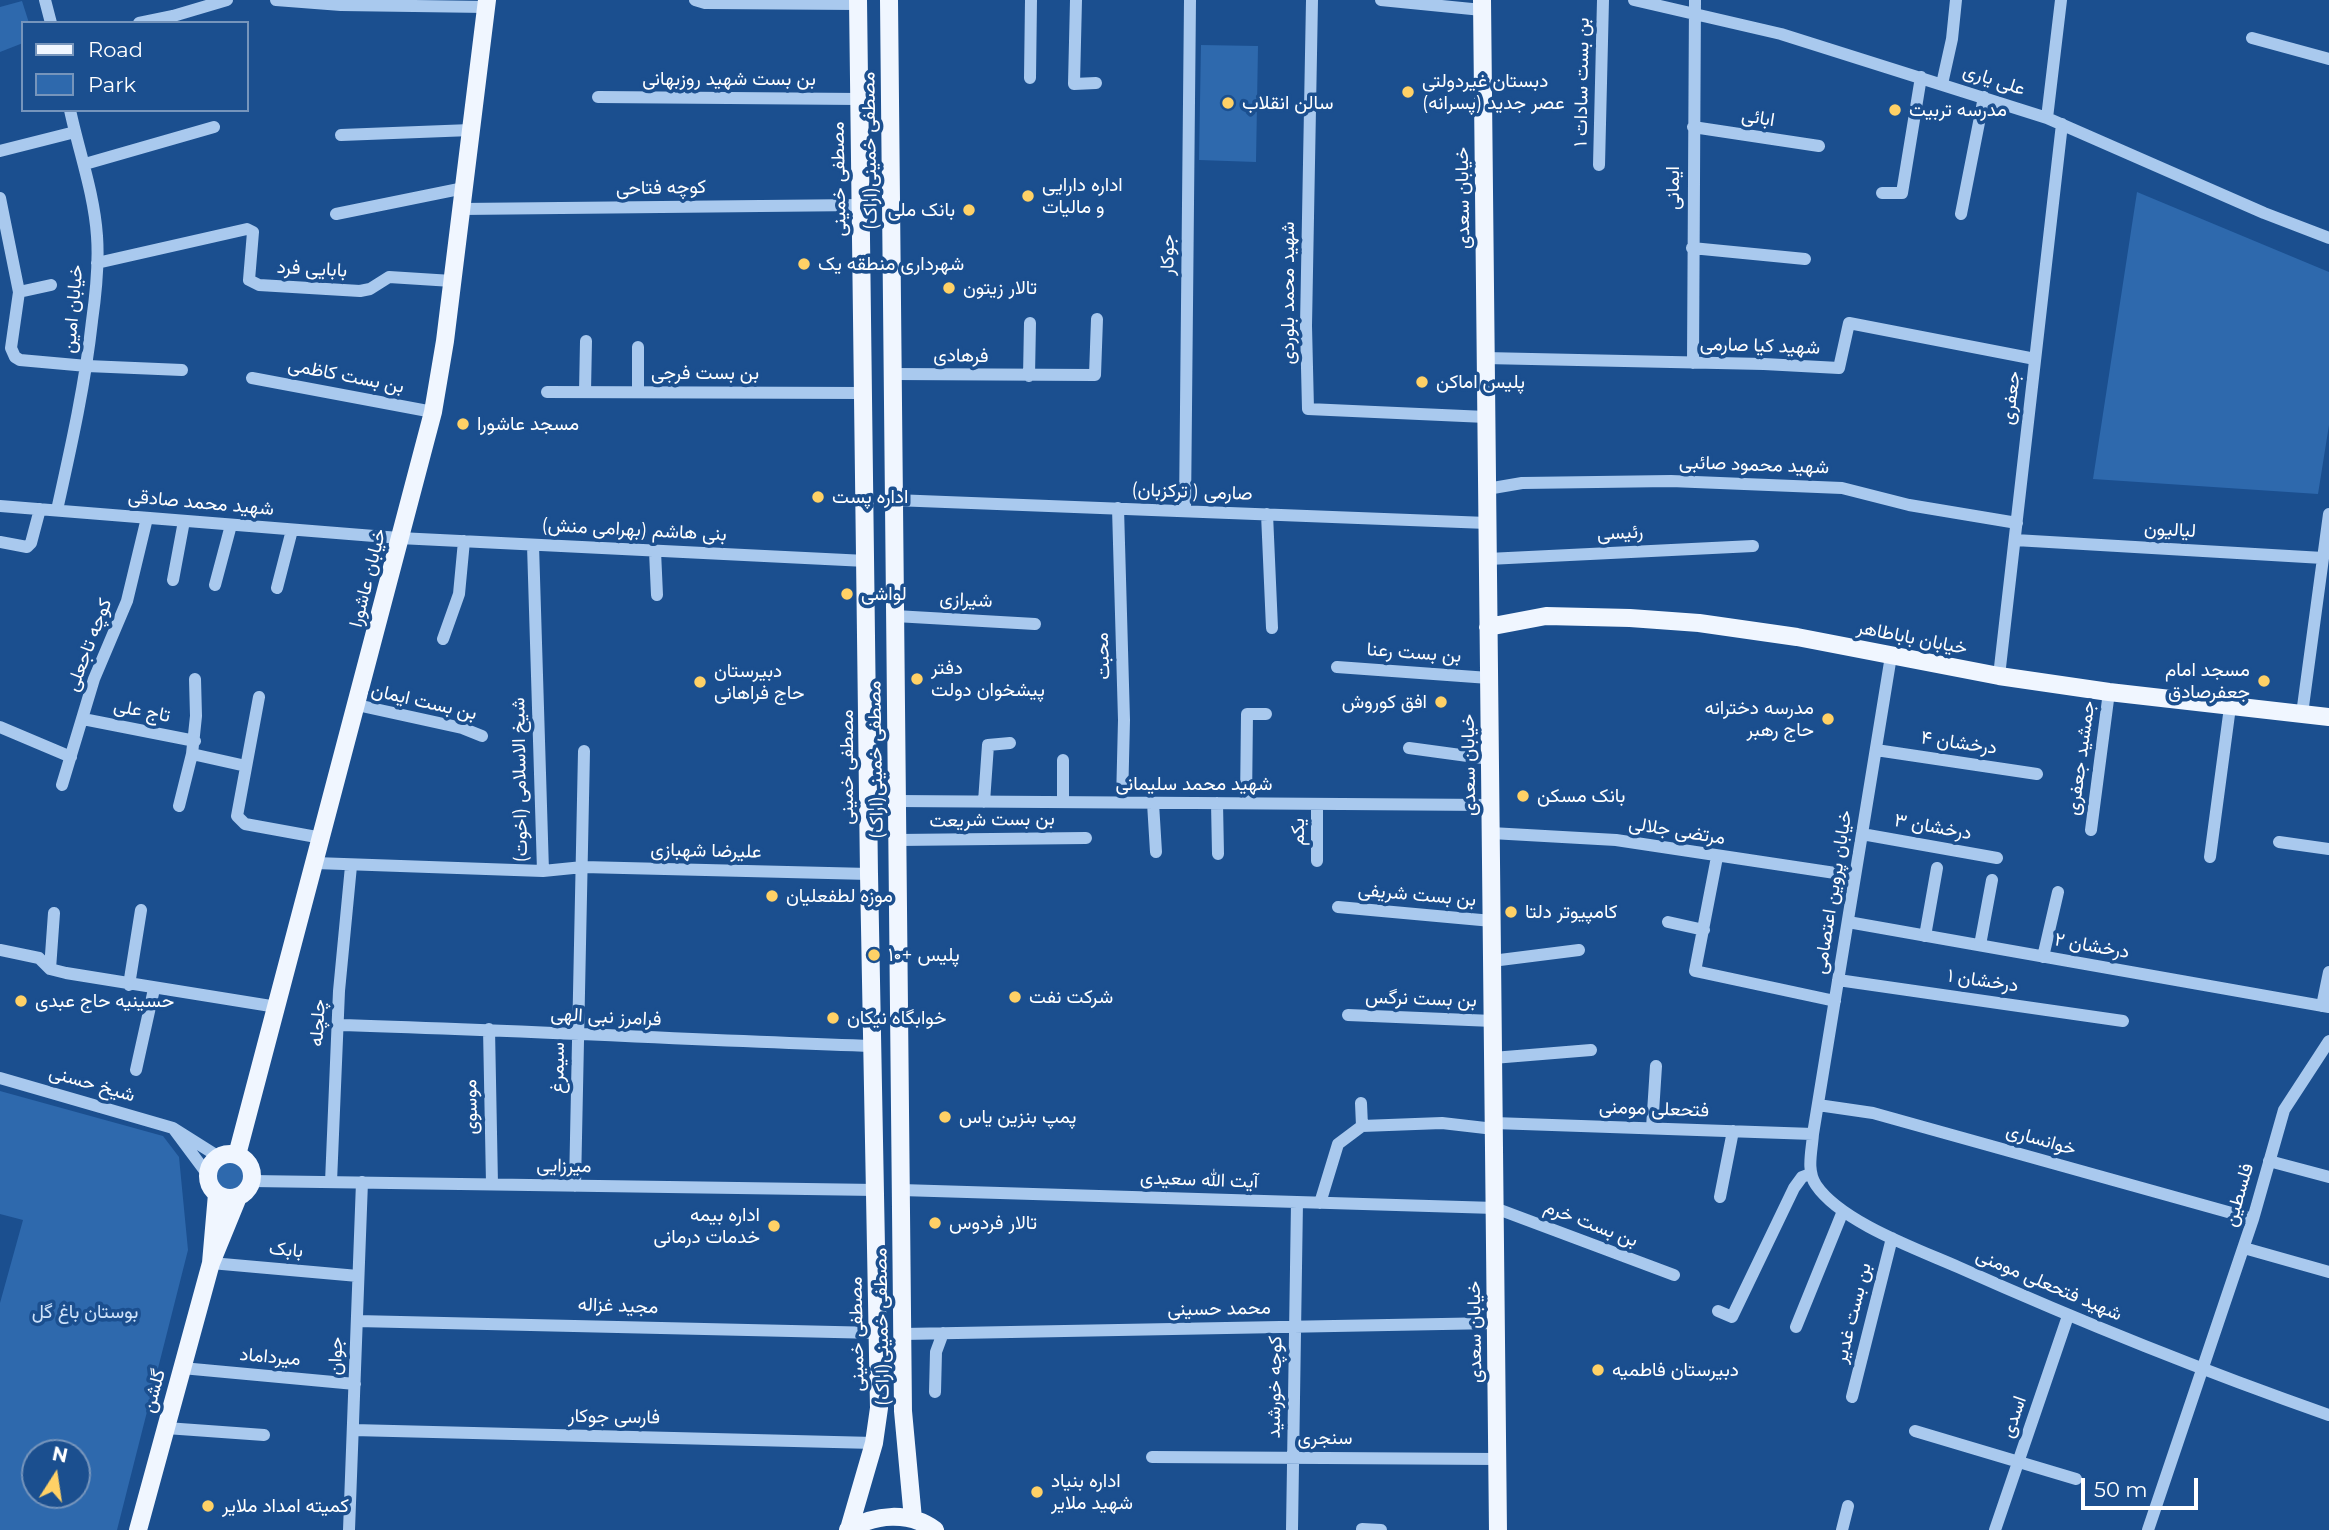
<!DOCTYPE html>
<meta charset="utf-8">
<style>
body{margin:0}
#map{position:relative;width:2329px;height:1530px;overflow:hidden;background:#1b4f8f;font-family:Montserrat,sans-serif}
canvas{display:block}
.legend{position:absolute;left:21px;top:21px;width:228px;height:91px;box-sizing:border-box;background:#1b4f8f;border:2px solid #7695bc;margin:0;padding:9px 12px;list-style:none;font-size:21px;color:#fff}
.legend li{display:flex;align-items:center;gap:14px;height:35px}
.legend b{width:35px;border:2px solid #7695bc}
.north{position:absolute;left:21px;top:1439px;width:70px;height:70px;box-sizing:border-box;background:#1b4f8f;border:2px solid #7695bc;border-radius:50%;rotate:12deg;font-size:19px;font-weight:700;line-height:28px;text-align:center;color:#fff}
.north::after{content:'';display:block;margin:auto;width:24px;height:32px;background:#ffd166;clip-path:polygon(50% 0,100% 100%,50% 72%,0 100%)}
.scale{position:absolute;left:2081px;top:1478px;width:117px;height:32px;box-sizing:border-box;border:4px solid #fff;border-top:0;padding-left:9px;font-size:21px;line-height:24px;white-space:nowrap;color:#fff;-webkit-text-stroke:5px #1b4f8f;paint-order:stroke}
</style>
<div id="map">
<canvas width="2329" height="1530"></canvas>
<ul class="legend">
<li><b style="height:9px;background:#f0f6ff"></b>Road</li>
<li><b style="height:19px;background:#2e69ad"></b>Park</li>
</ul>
<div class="north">N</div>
<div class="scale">50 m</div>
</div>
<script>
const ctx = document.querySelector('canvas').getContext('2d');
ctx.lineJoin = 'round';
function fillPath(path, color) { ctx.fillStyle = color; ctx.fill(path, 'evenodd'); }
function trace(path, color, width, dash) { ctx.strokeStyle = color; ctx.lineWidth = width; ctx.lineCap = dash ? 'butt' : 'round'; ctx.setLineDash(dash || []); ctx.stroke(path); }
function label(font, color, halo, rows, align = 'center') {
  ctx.font = font + ' Montserrat,Vazirmatn,sans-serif'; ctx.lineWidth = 7; ctx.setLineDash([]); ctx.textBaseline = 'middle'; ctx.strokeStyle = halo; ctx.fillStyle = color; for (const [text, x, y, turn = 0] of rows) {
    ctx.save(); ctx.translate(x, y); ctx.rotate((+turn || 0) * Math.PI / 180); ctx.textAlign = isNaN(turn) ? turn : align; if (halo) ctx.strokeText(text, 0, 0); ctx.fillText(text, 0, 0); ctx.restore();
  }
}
const green = new Path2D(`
 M22,1L29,23H23V43L0,52V7Z
 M1201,45L1258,46L1256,162L1199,160Z
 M2137,192L2329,272V425L2318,494L2093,479Z
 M0,1091L163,1136L179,1157L188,1250L117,1530H0V1303L23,1220L0,1214ZM35,1453H77V1495H35Z
 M215 1176a15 15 0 1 1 30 0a15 15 0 1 1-30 0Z`);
const minor = new Path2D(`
 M45,0L51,23
 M276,0L341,5L487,7
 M695,0L705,3L858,4
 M1076,0L1074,84L1096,83
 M1312,0L1306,326L1308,409L1486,417
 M1381,0L1482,10
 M1634,0L1781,34L2047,118L2264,213L2329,238
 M139,23L173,16L227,0
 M2252,38L2329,59
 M1030,78L1031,0
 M1942,84L1952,39L1956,0
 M598,97L859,99
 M2047,118L2061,0
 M1693,127L1819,146
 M341,135L471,130
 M0,151L75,132
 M85,164L214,127
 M1599,165L1603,0
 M1882,193H1902L1921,77
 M0,198L19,292L11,348L15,357L20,360L87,366L182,370
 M461,209L861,205
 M336,214L464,188
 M1961,214L1984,97
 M1692,248L1805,259
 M97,263L247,229L253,232L249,280L259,285L360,291L370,289L389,277L452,281
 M19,292L51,285
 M638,347V392
 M1485,358L1764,364L1839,368L1849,323L2035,359
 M1693,363L1695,0
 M893,374L1095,375L1097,319
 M1029,376L1030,323
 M252,378L433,412
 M547,392L863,393
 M585,392L586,341
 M1487,489L1522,483L1671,481L1842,488L1909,505L2017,523
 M894,500L1487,523
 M0,506L399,538L866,561
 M1118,508L1124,720L1122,802
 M57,510C71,447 85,385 92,321C96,293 99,264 97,236C94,193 79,152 70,110
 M1185,511L1190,0
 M1267,514L1272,628
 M2015,540L2323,558
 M0,542L27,547L31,543L40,509
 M655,551L657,595
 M1488,559L1753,546
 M173,580L184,521
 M215,585L231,525
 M277,588L292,530
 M895,616L1035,624
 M443,639L459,594L464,541
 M1891,656L1813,1134C1812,1151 1806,1170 1816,1185C1841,1222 1917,1249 1958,1267C2079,1321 2203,1371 2329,1415
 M1337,667L1489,678
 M1999,676L2062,124
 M195,679L196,716L192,754L246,766
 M259,697L237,816L245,824L322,838
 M357,705L462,728L482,736
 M2302,714L2329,514
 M83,719L195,741
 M0,727L71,757
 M1409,748L1490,759
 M1876,750L2037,774
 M62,785L94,679L127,601L147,518
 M897,801L1490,805
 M984,802L988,745L1010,743
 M1063,802V760
 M1153,803L1156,852
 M1217,803L1218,854
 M1246,803L1247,714H1266
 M1317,804V861
 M179,806L192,754
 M2091,830L2109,692
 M1491,833L1616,840L1855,876
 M1862,834L1997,858
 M898,840L1086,838
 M2279,842L2329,849
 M1717,857L1695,971L1835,1001
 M2210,857L2230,707
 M315,863L543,871L533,545
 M543,871L583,867L869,874
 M1338,907L1492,921
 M1668,922L1704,930
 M1848,922L2329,1007
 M1925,936L1937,868
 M1980,945L1992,880
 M0,950L39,958L50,969L66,973L277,1007
 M2043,957L2058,892
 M1492,961L1579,950
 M50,969L54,913
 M1838,980L2123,1021
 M129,985L141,910
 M2322,1006L2329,972
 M1348,1015L1493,1021
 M337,1025C516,1030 695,1040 874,1046
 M489,1029L492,1184
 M1493,1058L1591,1050
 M136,1070L154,989
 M0,1078L173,1128
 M1361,1103L1362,1126
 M1818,1105L1873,1113L2253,1219
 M1494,1123L1813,1134
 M1652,1128L1656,1066
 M2269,1161L2329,1177
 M208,1175L173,1128L219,1157
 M252,1181L876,1190
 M331,1182L339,991L351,866
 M575,1186L584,751
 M901,1190L1495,1208L1674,1275
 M1720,1197L1733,1131
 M1320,1203L1338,1144L1362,1126L1442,1123L1494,1129
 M2244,1248L2329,1272
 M211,1263L358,1276
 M1718,1311L1732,1317L1794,1188L1802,1177L1810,1174
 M357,1321L878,1333
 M1796,1327L1843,1211
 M903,1334L1496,1323
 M182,1368L355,1384
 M935,1392L936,1352L943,1333
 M1852,1397L1892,1238
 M166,1428L264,1435
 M353,1430L874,1443
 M1915,1431L2076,1479
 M1152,1457L1497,1459
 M1362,1529L1381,1530
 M349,1530L362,1182
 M1292,1530L1297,1202
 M1842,1530L1848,1506
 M1995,1530L2068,1316
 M2148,1530L2253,1219L2284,1110L2329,1041`);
const major = new Path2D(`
 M889,0L903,1411L913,1519
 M1482,0L1498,1530
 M1488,627L1546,616L1630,618L1699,623L1797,637L1999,676L2109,692L2329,717
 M208 1176a22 22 0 1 1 44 0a22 22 0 1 1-44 0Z
 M237,1155L433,412L445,341L487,0
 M217,1194L211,1263L238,1197
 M849,1529L874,1443L879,1408L869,874L858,0
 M138,1530L211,1263
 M848,1530C875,1514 909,1511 935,1530`);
const markers = [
 [1408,92,7,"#ffd166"],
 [1228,103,7,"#ffd166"],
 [1895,110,7,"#ffd166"],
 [1028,196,7,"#ffd166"],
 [969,210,7,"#ffd166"],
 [804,264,7,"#ffd166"],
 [949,288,7,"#ffd166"],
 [1422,382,7,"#ffd166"],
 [463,424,7,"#ffd166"],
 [818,497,7,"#ffd166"],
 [847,594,7,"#ffd166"],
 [917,679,7,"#ffd166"],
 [2264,681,7,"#ffd166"],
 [700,682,7,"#ffd166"],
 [1441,702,7,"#ffd166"],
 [1828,719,7,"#ffd166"],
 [1523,796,7,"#ffd166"],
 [772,896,7,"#ffd166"],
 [1511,912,7,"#ffd166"],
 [874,955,7,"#ffd166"],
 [1015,997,7,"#ffd166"],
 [21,1001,7,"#ffd166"],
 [833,1018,7,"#ffd166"],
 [945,1117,7,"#ffd166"],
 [935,1223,7,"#ffd166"],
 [774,1226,7,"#ffd166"],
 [1598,1370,7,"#ffd166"],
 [1037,1492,7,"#ffd166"],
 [208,1506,7,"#ffd166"]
];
const streetNames = [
 ["بن بست شهید روزبهانی",729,79],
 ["علی یاری",1994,80,18],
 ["بن بست سادات ۱",1582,82,-89],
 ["ابائی",1758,118,9],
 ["مصطفی خمینی(اراک)",870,151,-91],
 ["مصطفی خمینی",839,179,-91],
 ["کوچه فتاحی",661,188,-1],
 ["ایمانی",1673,188,-90],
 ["خیابان سعدی",1463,198,-91],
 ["جوکار",1168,255,-89],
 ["بابایی فرد",312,269,3],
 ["شهید محمد بلوردی",1288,293,-90],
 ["خیابان امین",73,309,-85],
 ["شهید کیا صارمی",1760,346,2],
 ["فرهادی",961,356,1],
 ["بن بست فرجی",705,373],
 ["بن بست کاظمی",346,376,11],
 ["جعفری",2011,398,-83],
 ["شهید محمود صائبی",1754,465,2],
 ["صارمی ( ترکزبان)",1192,492,2],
 ["شهید محمد صادقی",201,503,5],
 ["بنی هاشم (بهرامی منش)",634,530,3],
 ["لیالیون",2170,530,3],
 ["رئیسی",1620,533,-3],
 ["خیابان عاشورا",368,578,-76],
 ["شیرازی",966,600,3],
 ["خیابان باباطاهر",1912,638,11],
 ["کوچه تاجعلی",89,645,-69],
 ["بن بست رعنا",1414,653,4],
 ["محبت",1103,656,-92],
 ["بن بست ایمان",424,702,13],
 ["تاج علی",142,711,11],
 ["درخشان ۴",1959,743,8],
 ["جمشید جعفری",2081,758,-82],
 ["مصطفی خمینی(اراک)",876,760,-91],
 ["خیابان سعدی",1469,765,-91],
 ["مصطفی خمینی",847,767,-90],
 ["شیخ الاسلامی (اخوت)",520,780,-91],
 ["شهید محمد سلیمانی",1194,784],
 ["بن بست شریعت",992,820,-1],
 ["درخشان ۳",1933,827,10],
 ["مرتضی جلالی",1677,831,9],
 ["یکم",1298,832,-90],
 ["علیرضا شهبازی",706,851,1],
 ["خیابان پروین اعتصامی",1833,892,-81],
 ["بن بست شریفی",1417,895,5],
 ["درخشان ۲",2092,946,10],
 ["درخشان ۱",1983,981,8],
 ["بن بست نرگس",1421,999,2],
 ["فرامرز نبی الهی",606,1017,3],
 ["چلچله",318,1023,-87],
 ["سیمرغ",558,1068,-89],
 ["شیخ حسنی",92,1084,16],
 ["موسوی",471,1107,-91],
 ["فتحعلی مومنی",1654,1109,2],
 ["خوانساری",2041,1140,16],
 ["میرزایی",564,1166,1],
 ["آیت الله سعیدی",1199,1180,2],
 ["فلسطین",2239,1195,-74],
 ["بن بست خرم",1591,1224,21],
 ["بابک",286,1250,5],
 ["شهید فتحعلی مومنی",2049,1285,23],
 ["مجید غزاله",618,1306,2],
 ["محمد حسینی",1219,1309,-1],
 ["بن بست غدیر",1853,1313,-76],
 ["مصطفی خمینی(اراک)",882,1327,-91],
 ["خیابان سعدی",1475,1332,-91],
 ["مصطفی خمینی",857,1334,-91],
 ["جوان",336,1356,-88],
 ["میرداماد",270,1357,5],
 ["کوچه خورشید",1275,1387,-89],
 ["گلشن",154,1391,-75],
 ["فارسی جوکار",614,1417,1],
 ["اسدی",2014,1417,-71],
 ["سنجری",1325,1438]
];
const poiNames = [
 ["دبستان غیردولتی",1422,81],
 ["عصر جدید (پسرانه)",1422,103],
 ["سالن انقلاب",1242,103],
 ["مدرسه تربیت",1909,110],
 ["اداره دارایی",1042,185],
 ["و مالیات",1042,207],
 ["بانک ملی",955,210,"right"],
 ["شهرداری منطقه یک",818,264],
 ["تالار زیتون",963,288],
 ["پلیس اماکن",1436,382],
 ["مسجد عاشورا",477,424],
 ["اداره پست",832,497],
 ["لواشی",861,594],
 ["دفتر",931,668],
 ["پیشخوان دولت",931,690],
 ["مسجد امام",2250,670,"right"],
 ["جعفرصادق",2250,692,"right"],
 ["دبیرستان",714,671],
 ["حاج فراهانی",714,693],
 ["افق کوروش",1427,702,"right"],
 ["مدرسه دخترانه",1814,708,"right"],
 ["حاج رهبر",1814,730,"right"],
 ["بانک مسکن",1537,796],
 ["موزه لطفعلیان",786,896],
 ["کامپیوتر دلتا",1525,912],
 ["پلیس +۱۰",888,955],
 ["شرکت نفت",1029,997],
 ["حسینیه حاج عبدی",35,1001],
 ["خوابگاه نیکان",847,1018],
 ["پمپ بنزین یاس",959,1117],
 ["اداره بیمه",760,1215,"right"],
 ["خدمات درمانی",760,1237,"right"],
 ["تالار فردوس",949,1223],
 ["دبیرستان فاطمیه",1612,1370],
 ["اداره بنیاد",1051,1481],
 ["شهید ملایر",1051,1503],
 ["کمیته امداد ملایر",222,1506]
];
const parkNames = [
 ["بوستان باغ گل",85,1312]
];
fillPath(green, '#2e69ad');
trace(minor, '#a9c9ee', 12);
trace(major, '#f0f6ff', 18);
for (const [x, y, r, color] of markers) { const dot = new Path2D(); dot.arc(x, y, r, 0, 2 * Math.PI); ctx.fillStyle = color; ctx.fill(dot); trace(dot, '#1b4f8f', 2.5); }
label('19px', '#fff', '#1b4f8f', streetNames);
label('19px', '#fff', '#1b4f8f', poiNames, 'left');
label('19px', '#cfe3fa', '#1b4f8f', parkNames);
</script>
